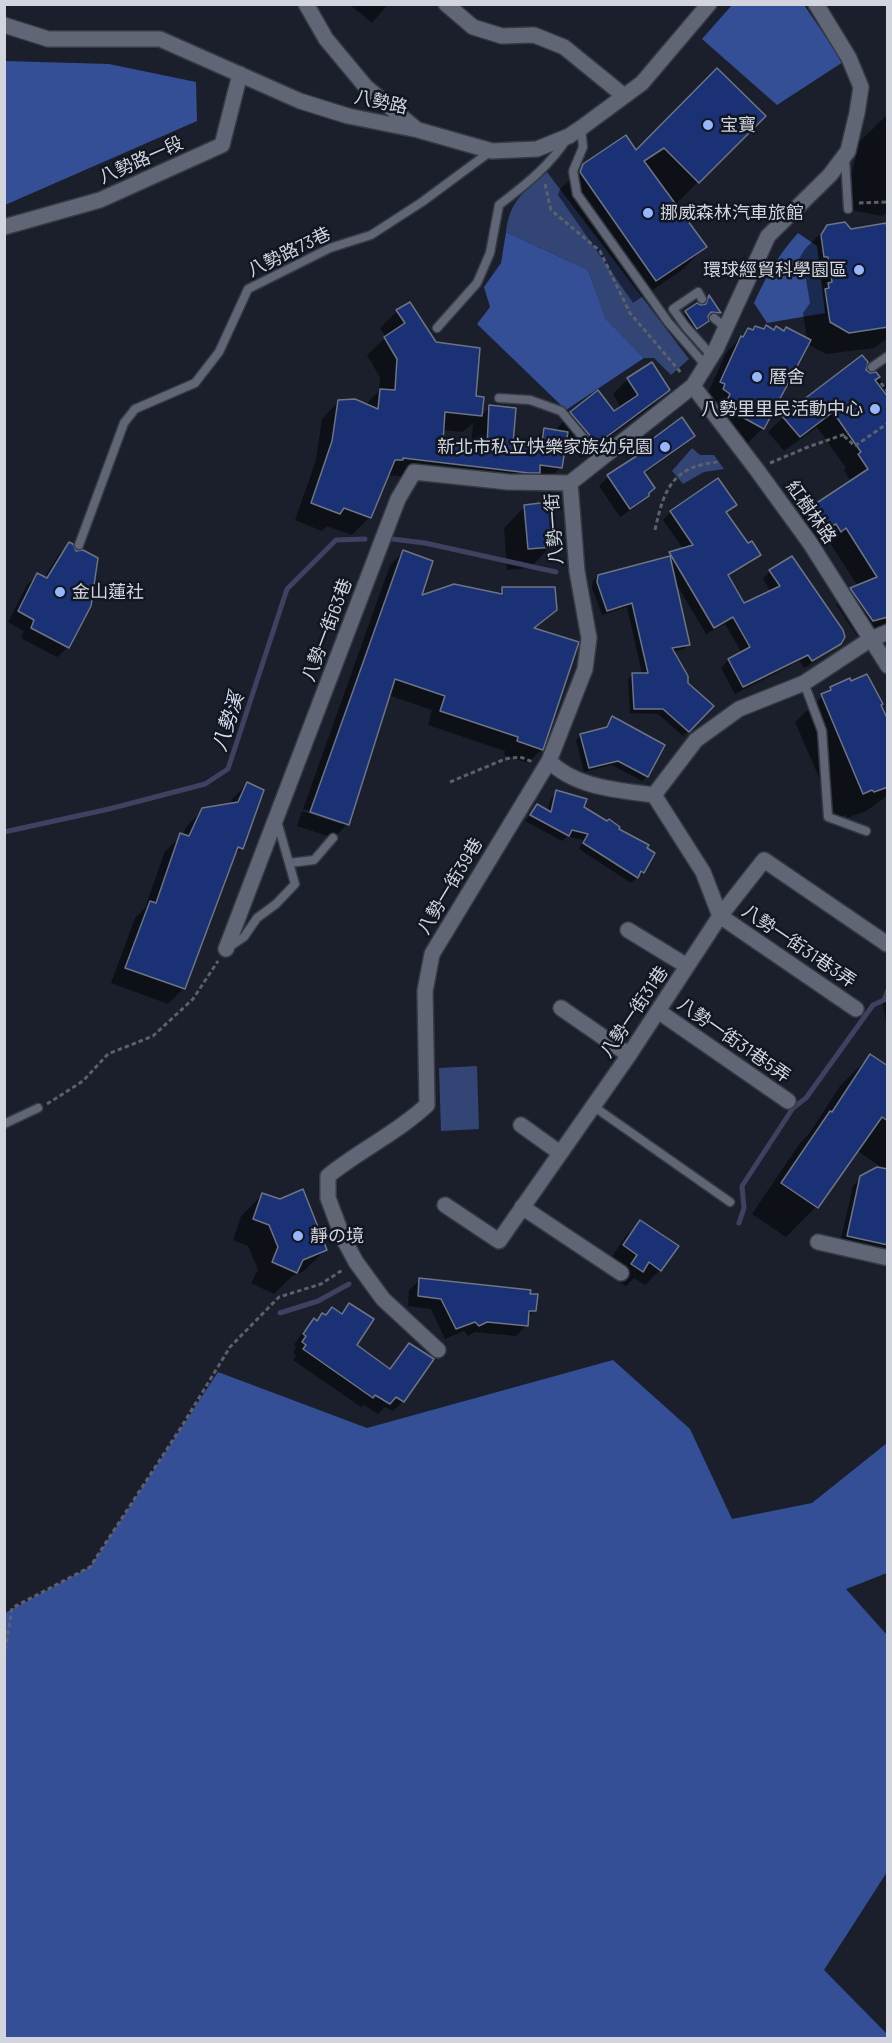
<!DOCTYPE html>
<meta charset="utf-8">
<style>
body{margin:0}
#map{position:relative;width:892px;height:2043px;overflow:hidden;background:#1a1f2b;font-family:Barlow,sans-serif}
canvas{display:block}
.frame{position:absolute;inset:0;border:6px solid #d2d5de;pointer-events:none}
</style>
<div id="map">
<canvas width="892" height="2043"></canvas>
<div class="frame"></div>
</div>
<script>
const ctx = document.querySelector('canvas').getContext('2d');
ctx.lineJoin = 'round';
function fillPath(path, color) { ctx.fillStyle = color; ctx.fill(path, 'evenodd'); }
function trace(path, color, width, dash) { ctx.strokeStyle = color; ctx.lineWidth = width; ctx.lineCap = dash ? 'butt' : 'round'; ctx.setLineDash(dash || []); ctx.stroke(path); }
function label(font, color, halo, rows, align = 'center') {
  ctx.font = font + ' Barlow,"Noto Sans TC","Noto Sans JP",sans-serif'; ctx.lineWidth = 5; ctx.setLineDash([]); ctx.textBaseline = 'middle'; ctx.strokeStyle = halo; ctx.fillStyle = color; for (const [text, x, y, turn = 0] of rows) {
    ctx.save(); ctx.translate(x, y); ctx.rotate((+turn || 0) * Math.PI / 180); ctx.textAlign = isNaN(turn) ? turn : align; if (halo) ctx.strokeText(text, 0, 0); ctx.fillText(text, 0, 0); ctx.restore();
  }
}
const green = new Path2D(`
 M547,172L689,359L671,375L654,358H644L606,319L588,270L506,232C510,199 524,193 547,172Z
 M692,448L700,455H714L724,469L704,472L683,484L672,471Z
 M477,1066L479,1129L441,1131L439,1068Z`);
const forest = new Path2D(`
 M732,5H804L843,62L777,105L702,39Z
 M5,61L109,64L196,82L197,121L5,205Z
 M506,232L588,270L606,319L644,358L566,410L477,324L490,307L484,287L501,263Z
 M798,233L817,246L825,313L767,323L754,303C766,276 779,254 798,233Z
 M613,1360L690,1429L732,1519L812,1503L887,1443V1573L846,1589L887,1635V1872L824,1970L887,2034V2038H5V1613L90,1567L218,1372L367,1428Z`);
const shadow = new Path2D(`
 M349,4H388L372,23Z
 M888,114V212L882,216L845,209L851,175L860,141Z
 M763,116L675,205L705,247L682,270L633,303L558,195L560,189L584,166Z
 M828,226L888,241V338L874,348L826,354L807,344L763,428L748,443L727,432L706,397L726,353L748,329L752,331H773L776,328L783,332L786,328L807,339L803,313L810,303L806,279H802L799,259L805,249Z
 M709,297L719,313L689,336L678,320L697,305L701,307Z
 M397,311L474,397L482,398L481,416L490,407L512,446L527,448L544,430L559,432L556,429L571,414L614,413L621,408L613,394L628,379L668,390L653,405L581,458L565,440L560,468L543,485L511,489L387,475L370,517L352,535L327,526L322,531L295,520L316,460L322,419L339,401L365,405L379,391L380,377L367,355L386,337L380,328ZM473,423L471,446L441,443L442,430L463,432Z
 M866,372L872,375L875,374L885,385L888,383V628L857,636L836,604L857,585L830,543L826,546L821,538L814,543L794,524L810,509L851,482L844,470L846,468L817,427L784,451L768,432L783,417Z
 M693,436L684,445L644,474L648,496L638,505L620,517L599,486L608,477L628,463L627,462L636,453Z
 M718,480L735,505L725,514L747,545L759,555L752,562L727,577L744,605L771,592L763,579L770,571L840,643L831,651L804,668L800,661L735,694L721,668L728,660L742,653L725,624L706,634L675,582L689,644L684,649L672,652L687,684L711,706L683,736L658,714L630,713L628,679L633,674H642L627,607L602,615L592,588L593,581L599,576L665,559L670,553L684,550L663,520L671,512Z
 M525,506L551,546L530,568L507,570L504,528Z
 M69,544L75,552L68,647L57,657L21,638L24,631L8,622L27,585L38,574L44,578L59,554Z
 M403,552L419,598L497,594L503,589L555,609L534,629L542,749L528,763L504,755L505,751L428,725L432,710L388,695L347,824L334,838L297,826L302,811L341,824V821L303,809L390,565Z
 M831,688L879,705L888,728V795L866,811L847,818L846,815L837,819L795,722Z
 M612,717L663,746L647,777L642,781L612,765L584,772L576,740L581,735L604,729Z
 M247,784L242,848L232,857L183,989L168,1004L111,983L135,918L145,908L165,851L182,836L187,826L203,810L229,805L232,799Z
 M557,792L645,848L643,872L631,883L579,849L583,840L567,836L562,841L525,821L538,806L547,812L551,798Z
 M888,993V1028H887L882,999Z
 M870,1056L888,1068V1245L881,1252L840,1243L853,1186L861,1177L885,1170L856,1150L816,1207L786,1237L752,1214L800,1143L809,1134L840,1086Z
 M262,1195L325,1250L304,1271L292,1276L274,1294L251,1283L258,1270L248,1246L233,1240L241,1216Z
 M640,1222L660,1270L645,1285L634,1278L626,1286L617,1280L623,1271L609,1261L625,1237Z
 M420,1280L535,1310L527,1318V1325L516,1336L475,1332L468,1336L464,1331L445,1339L431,1309L408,1306L409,1290Z
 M349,1304L355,1346L389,1369L409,1345L403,1401L393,1411L385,1407L378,1414L364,1405L361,1407L293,1360L296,1356L293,1353L296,1347L294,1345L303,1331L314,1320L316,1322L339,1314Z`);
const stream = new Path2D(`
 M392,539L425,543L556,572
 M4,832L109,809L205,784L228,769L287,589L336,540L365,539
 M739,1223L744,1208L742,1186L793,1108L806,1098L873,1005L884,1000L888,990
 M280,1313L318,1301L349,1284`);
const building = new Path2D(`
 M717,68L766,116L699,183L664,148L644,161L707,247L656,281L580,172L583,164L626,135L636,150Z
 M845,222L851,229L886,223L888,233V327L849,333L830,322L825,289L829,288L828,283L832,282L828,257H824L821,235L827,225Z
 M709,295L721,313L711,312L708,316L709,321L697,329L685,311L697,303L701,305L706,304Z
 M410,302L436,342L480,348L476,396L484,397L482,416L445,412L443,441L487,446L489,405L516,408L513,444L541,448L544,428L568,432L562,468L540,465V473H529L403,458V460H395L371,518L344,508L340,514L311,503L332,441L338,400L355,399L378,409L380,389L395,390L397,359L384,337L405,323L396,310Z
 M766,325L774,330L776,326L784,331L786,327L811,340L764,429L742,417L743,412L734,406L736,402L728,398L730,394L723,389L725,384L720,382L741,336L743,337L748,328L753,330L755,326L764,329Z
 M862,355L868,362L866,370L870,373L876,372L880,377L875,380L888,397V617L873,621L850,588L877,577L846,528L841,532L836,524L829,528L827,525L822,528L809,508L868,469L858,454L861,452L833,412L800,437L782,416Z
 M652,362L670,390L597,444L570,412L598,390L614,411L638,395L627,378Z
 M682,417L695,436L644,472L655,488L649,493V496L630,509L607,475L638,455L635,452Z
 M718,478L737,505L726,512L748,543L752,541L761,555L728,575L744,603L780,586L769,570L792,556L843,630L845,637L841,644L812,661L808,655L743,687L728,659L750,647L733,617L714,628L669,552L693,545L670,511Z
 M549,502L553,547L528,549L524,505Z
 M69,542L73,544L76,551L83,550L98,558L91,606L69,648L31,628L34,620L18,611L37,573L47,578Z
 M403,550L433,561L422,595L454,584L502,594V587H555L557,610L534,628L579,642L543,750L517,741L518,737L440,711L445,696L395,679L349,825L310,812Z
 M670,556L690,645L672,648L688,676V683L714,706L689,732L663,709H634L632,673H648L632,603L607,611L597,582L598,575Z
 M867,674L883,704L881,705L888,720V787L874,792L872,790L863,794L821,694L831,690L830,687L850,678L851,681Z
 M612,716L665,745L648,777L618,761L589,768L580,734L607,727Z
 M247,782L264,790L243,849L238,847L185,989L125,968L150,901L156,903L180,833L189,836L202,808L238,802Z
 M556,790L587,799L584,807L607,821L609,819L620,827L619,829L649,845L647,848L655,853L644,873L641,871L638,878L583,843L588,834L572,830L569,836L530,815L537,804L551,812Z
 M870,1054L888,1066V1121L882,1117L818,1208L781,1183L830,1111L832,1112Z
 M877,1167L888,1169V1245L847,1236L860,1176Z
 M303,1189L327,1250L303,1260L297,1273L272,1262L278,1247L269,1225L253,1219L262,1193L280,1199Z
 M640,1220L679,1246L661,1271L649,1262L643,1272L631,1264L637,1255L623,1245Z
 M419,1278L531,1290L530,1294H538L536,1311H529L528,1326L487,1322L479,1326L475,1322L456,1329L441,1299L418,1296Z
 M349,1303L374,1319L357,1345L390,1369L409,1343L434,1359L404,1402L396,1397L390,1404L375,1395L373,1398L303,1349L306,1345L302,1342L306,1336L303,1334L314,1318L317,1321L322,1313L326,1315L332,1307L342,1314Z`);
const path = new Path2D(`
 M545,184L551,210L600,251L630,313L682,374
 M859,203L888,202
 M881,383L888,392
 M844,436L855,446L888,423
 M770,463L808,447L848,433
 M655,530C664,488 673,466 719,462
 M450,782L505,759L520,757L533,762
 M47,1104L83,1081L108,1054L153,1036L193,999L218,961
 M4,1657L12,1608L90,1567L180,1429L230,1347L279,1297L321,1284L344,1269`);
const service = new Path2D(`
 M581,128L583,147L573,171L577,194L668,322L706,366
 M845,158L848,209
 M702,299L698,292L673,309L686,327L712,356
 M714,318L726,328
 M437,328L477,283L490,253L499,205C525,185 550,166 568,137
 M872,367L888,356
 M499,398L530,400L561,411L600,458
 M79,545L124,423L135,409L195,383L219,352L248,289L330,248L371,235L422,202L491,151
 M804,683L822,731L828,817L866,831
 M289,863L314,860L333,838
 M229,947L244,937L257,918L276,904L295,884L277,821
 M593,1106L730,1202
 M4,1124L38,1108`);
const minor = new Path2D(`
 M306,4L326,39L366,87L415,128
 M446,4L473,27L502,36L534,35L564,47L623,95
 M816,4L849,58L861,87L857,113L848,151L830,175L768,236L716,349L693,386L570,483L577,571L589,638L585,669L549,761C576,788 618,790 654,795L696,740L739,709L804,683L871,639L888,632
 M4,25L48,39H160L300,101L348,116L418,130L492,151L537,149L569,136L581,128L642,83L709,4
 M4,227L100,200L222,145L240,74
 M693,386L757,470L810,543L888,666
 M628,930L687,966
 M226,949L398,499L414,472L508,482L570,483
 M561,1008L629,1055
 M856,1009L720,916L764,860L887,944
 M658,1011L788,1101
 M521,1125L560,1153
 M445,1205L499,1241L629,1055L720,916L703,872L654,795
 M522,1207L621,1273
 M818,1242L888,1258
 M438,1350L383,1299L356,1262L343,1238L328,1198V1176C360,1150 397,1133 427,1105L425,991L432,954L549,761`);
const markers = [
 [708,125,6,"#97b6fd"],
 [648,213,6,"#97b6fd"],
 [859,270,6,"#97b6fd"],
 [757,377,6,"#97b6fd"],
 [875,409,6,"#97b6fd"],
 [665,447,6,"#97b6fd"],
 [60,592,6,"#97b6fd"],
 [298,1236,6,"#97b6fd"]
];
const streetNames = [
 ["八勢路",381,102,12],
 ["八勢路一段",141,160,-24],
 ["八勢路73巷",289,252,-26],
 ["紅樹林路",811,512,55],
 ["八勢一街",554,529,-94],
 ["八勢一街63巷",327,630,-69],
 ["八勢一街39巷",450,886,-59],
 ["八勢一街31巷3弄",799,946,34],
 ["八勢一街31巷",634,1012,-56],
 ["八勢一街31巷5弄",734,1040,35]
];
const poiNames = [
 ["宝寶",720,125],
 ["挪威森林汽車旅館",660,213],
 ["環球經貿科學園區",847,270,"right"],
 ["曆舍",769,377],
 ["八勢里里民活動中心",863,409,"right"],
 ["新北市私立快樂家族幼兒園",653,447,"right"],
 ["金山蓮社",72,592],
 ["靜の境",310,1236]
];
const waterNames = [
 ["八勢溪",228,722,-72]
];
fillPath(green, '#324574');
fillPath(forest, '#344f95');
fillPath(shadow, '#0007');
trace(stream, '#404061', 5);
fillPath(building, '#1a3175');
trace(building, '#6d7482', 1.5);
trace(service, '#363a44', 11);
trace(minor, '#363a44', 18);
trace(path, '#5b606a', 3, [4.5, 3]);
trace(service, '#606675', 8);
trace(minor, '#606675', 15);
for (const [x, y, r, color] of markers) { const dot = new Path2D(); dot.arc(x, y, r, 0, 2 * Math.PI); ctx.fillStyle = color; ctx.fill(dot); trace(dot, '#111621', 2); }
label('18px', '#d2d5de', '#111621', streetNames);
label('18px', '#d2d5de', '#111621', poiNames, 'left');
label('italic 20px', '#d5dff3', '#111621', waterNames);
</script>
